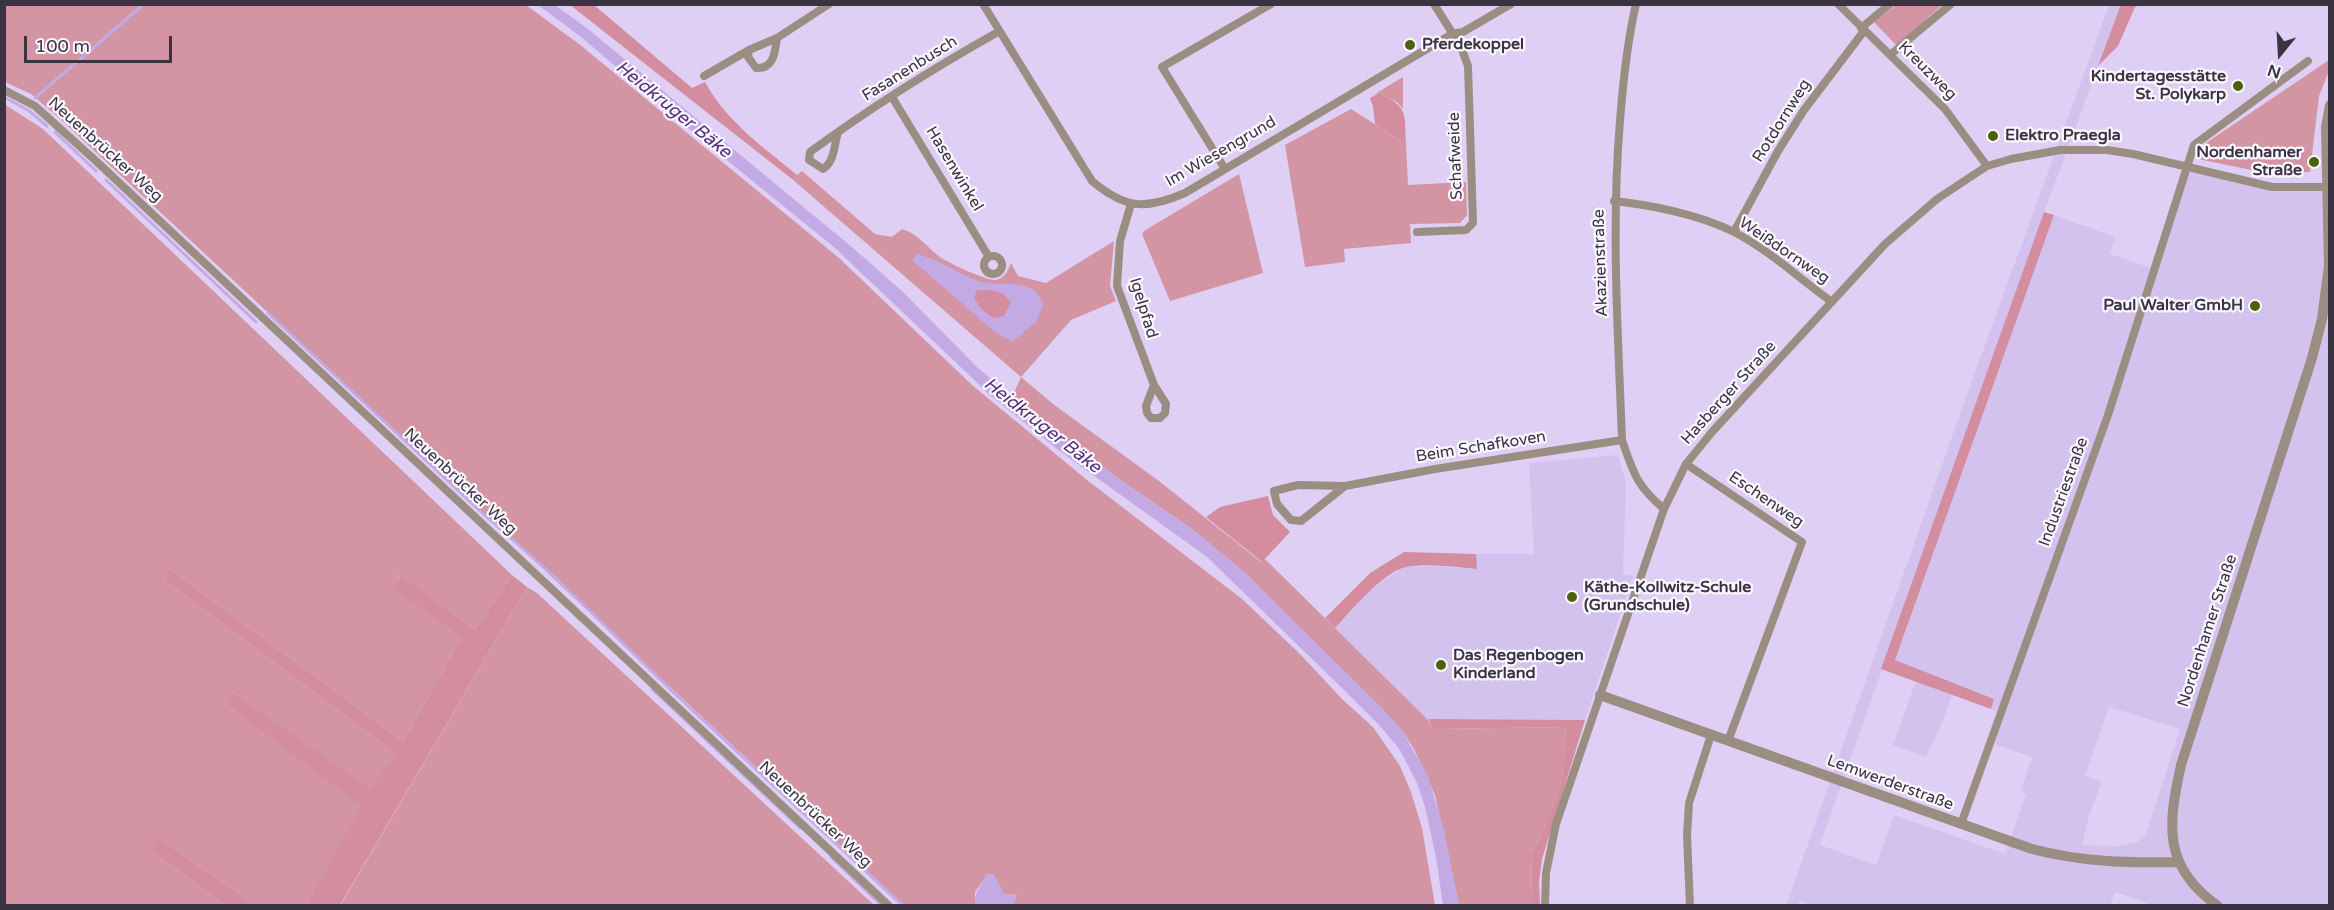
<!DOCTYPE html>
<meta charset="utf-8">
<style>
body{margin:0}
#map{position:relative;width:2334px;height:910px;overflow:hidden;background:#dfcff5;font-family:"Varela Round",sans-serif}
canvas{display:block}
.frame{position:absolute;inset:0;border:6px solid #393342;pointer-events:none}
.north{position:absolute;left:2250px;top:24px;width:60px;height:60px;-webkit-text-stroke:4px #faf7ff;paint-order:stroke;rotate:198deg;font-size:16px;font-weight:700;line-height:24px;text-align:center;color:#393342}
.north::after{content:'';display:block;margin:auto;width:21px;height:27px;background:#393342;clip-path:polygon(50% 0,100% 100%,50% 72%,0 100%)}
.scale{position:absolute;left:24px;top:36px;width:148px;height:27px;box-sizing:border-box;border:3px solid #393342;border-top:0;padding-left:8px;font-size:18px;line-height:21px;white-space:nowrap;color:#393342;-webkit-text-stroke:4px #faf7ff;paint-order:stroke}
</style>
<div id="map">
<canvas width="2334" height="910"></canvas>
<div class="frame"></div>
<div class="north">N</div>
<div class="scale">100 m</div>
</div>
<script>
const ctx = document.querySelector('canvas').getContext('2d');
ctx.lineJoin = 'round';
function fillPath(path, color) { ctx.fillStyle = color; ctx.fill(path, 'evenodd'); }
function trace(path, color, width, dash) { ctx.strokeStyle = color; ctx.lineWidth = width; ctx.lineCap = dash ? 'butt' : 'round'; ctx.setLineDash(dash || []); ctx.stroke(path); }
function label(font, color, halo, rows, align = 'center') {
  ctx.font = font + ' "Varela Round",sans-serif'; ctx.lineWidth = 4.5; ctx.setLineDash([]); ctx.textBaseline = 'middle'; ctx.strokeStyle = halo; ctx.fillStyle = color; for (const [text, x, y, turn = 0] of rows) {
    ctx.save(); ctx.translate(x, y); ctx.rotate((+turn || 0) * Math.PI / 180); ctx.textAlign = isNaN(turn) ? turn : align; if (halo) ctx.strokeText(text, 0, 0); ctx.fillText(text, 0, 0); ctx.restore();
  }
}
const built = new Path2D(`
 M2109,5H2121L2044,212L1820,845L1876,865L1894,815L2005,854L2026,794L2021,791L2032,757L1995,744L2004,714L1991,709L1994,699L1895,661L2054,215L2115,237L2110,254L2151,268L2183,170L2279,190L2329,188V905H2152L2115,892L2110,906H1811L1800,900L1798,905L1786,906L1966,397ZM2109,707L2180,729L2146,834L2138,842L2118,846L2082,845L2089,816L2101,784L2100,781L2085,776Z
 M1618,455L1626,483L1623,574L1633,576L1585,720L1427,719L1335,628L1368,592L1403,567L1435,566L1477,569L1476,554H1534L1529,463Z
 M1916,681L1952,695L1943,721L1926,757L1893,745Z`);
const green = new Path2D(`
 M4,5H526L579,44L839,258L972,385L1087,480L1242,599L1300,654L1343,700L1373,727L1400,766L1411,792L1422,828L1435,905H1012L1017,895L1004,894L999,888L984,880L975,892V905H904L57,116L31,94L5,82Z
 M1896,5H1942L1897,46L1874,22Z
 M2329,60V71L2319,96L2310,172L2271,174L2198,159L2206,143Z
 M1403,77V109L1398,103L1379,93L1375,94Z
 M4,104L43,129L512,575L475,630L399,575L395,588L461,638L403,742L169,568L164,580L396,754L370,790L233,692L225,704L363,806L306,905H255L157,837L151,851L225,905H5Z
 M1351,109L1406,144L1408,185L1466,182L1467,215L1460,223L1410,224L1411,243L1344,249L1345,262L1305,267L1285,145Z
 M802,171L875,234L892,237L902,229C917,233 928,248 940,257C948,263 987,281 996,280C1005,278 1008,270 1011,263L1018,276L1046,283L1114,241L1110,286L1116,301L1071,320L1021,377L1053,404L1159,481L1261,562L1265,559L1427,719L1433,729L1566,727L1562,780L1544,830L1532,853L1531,905H1459L1435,795L1414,749L1401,729L1245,573L1192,529L1119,479L1012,397L1021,377L792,179Z
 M1239,174L1263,273L1170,301L1142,234L1144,231Z
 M527,587L537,593L874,905L340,906Z`);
const forest = new Path2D(`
 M2121,4L2139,5L2135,7L2118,46L2098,66Z
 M570,5H594L692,88L705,82C727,122 762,146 797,175L792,179Z
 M1379,93C1409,108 1404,112 1406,144L1375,124L1373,106L1370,98Z
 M2044,212L2054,215L1895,660L1994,699L1991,709L1881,669Z
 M977,290C992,290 1003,289 1011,303L1004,316L993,318L981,309L974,298Z
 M1268,496L1273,515L1290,532L1262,562L1206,517L1220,507Z
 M1404,552L1476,554L1477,569C1454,567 1429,563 1406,567C1384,571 1350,612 1335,628L1325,618L1370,573Z
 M169,568L403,742L461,638L394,588L400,575L475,630L512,575L527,587L340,905H306L362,806L225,704L233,692L370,789L396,754L164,580Z
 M1428,719L1585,720L1542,859L1539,882L1540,905H1531L1532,853L1544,830L1562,780L1566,727L1433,729Z
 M157,837L255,905H225L151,851Z`);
const water = new Path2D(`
 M538,5H555L588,29L853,248L902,291L977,367L1012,397L1119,479L1192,529L1245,573L1382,708L1401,729L1428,776L1444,830L1459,905H1443L1436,857L1425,807L1417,783L1400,750L1379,725L1345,691L1207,557L1061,452L989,394L835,248L701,139L581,37Z
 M916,254C940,259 958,274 981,282C996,286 1013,281 1028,287C1036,290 1041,297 1043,305L1036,322L1012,342L995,332L913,261ZM977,290C992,290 1003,289 1011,303L1004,316L993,318L981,309L974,298Z
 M986,874H994L1004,894L1017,895L1012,905H975C975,887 982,889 986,874Z`);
const stream = new Path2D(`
 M4,97L28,110L47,126
 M35,98L144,4
 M55,132L96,171
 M106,180L256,322
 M268,313L479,510L557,579L674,693L902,905
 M652,689L800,828
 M831,857L882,906`);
const minor = new Path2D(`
 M983,4L1092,181C1125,209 1146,210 1185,193L1452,34L1463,32L1511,4
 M1636,4C1627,43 1623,82 1620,121C1611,228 1618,333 1622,440C1634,474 1636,485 1664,509
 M1838,4L1945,109L1987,166
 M1861,28L1890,4
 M777,38C775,52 774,69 756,68L748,57L749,50L777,38L829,4
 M1890,55L1951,4
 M704,76L749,50
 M4,90L35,106L96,161L889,906
 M892,97L989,257
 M838,132C834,145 835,161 823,169L809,160L810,152C870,108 934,68 998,32
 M1225,169L1162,67L1271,4
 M1614,201C1652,205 1700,215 1734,232C1769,250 1800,279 1832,302
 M1131,204L1120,241L1117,286L1154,385L1146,406L1147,413L1151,418H1160L1165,413L1166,404L1154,385
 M1417,232L1466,230L1473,223L1468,66L1461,47L1434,4
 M1734,232L1778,151L1804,110L1864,31
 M984 265a9 9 0 1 1 18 0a9 9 0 1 1-18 0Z
 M1686,464L1802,542L1728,741
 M1345,486L1298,485L1274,491L1277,504L1291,520L1301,521L1345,486L1435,469L1622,440
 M1961,824L2108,415L2194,145L2308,61
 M1545,906L1546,873L1556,824L1664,509L1686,464L1712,432L1885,244L1937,199L1987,166L2011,159L2060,150H2107L2133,154L2272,187H2327
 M1690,906L1687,835L1689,803L1711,735`);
const tertiary = new Path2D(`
 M1600,695L2032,849C2082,862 2126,863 2177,862
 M2218,906C2162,867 2168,824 2181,765L2312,358L2322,319L2329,266L2326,127L2330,105`);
const markers = [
 [1410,45,6,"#4c610c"],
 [2238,86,6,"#4c610c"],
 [1993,136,6,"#4c610c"],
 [2314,162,6,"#4c610c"],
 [2255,306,6,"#4c610c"],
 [1572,597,6,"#4c610c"],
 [1441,665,6,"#4c610c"]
];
const poiNames = [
 ["Pferdekoppel",1422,45],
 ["Kindertagesstätte",2226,77,"right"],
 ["St. Polykarp",2226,95,"right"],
 ["Elektro Praegla",2005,136],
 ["Nordenhamer",2302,153,"right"],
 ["Straße",2302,171,"right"],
 ["Paul Walter GmbH",2243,306,"right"],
 ["Käthe-Kollwitz-Schule",1584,588],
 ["(Grundschule)",1584,606],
 ["Das Regenbogen",1453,656],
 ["Kinderland",1453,674]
];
const streetNames = [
 ["Fasanenbusch",910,69,-32],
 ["Kreuzweg",1927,71,45],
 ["Rotdornweg",1782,121,-58],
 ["Neuenbrücker Weg",105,150,42],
 ["Im Wiesengrund",1221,152,-30],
 ["Schafweide",1456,156,-92],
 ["Hasenwinkel",954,169,59],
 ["Weißdornweg",1784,251,34],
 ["Akazienstraße",1601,263,-92],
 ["Igelpfad",1143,308,73],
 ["Hasberger Straße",1729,393,-48],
 ["Beim Schafkoven",1481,447,-9],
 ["Neuenbrücker Weg",460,482,43],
 ["Industriestraße",2064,492,-70],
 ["Eschenweg",1766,500,34],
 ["Nordenhamer Straße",2208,631,-72],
 ["Lemwerderstraße",1890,783,20],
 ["Neuenbrücker Weg",815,815,43]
];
const waterNames = [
 ["Heidkruger Bäke",673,110,39],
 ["Heidkruger Bäke",1042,426,38]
];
fillPath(built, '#d4c2ee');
fillPath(green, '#d394a3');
fillPath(forest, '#d38d9e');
fillPath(water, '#c3aae5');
trace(stream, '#c3aae5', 3);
trace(minor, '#9b8d81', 8);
trace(tertiary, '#9b8d81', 10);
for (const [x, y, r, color] of markers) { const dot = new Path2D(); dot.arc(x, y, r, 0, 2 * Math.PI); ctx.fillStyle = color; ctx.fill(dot); trace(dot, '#faf7ff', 2); }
label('bold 16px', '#393342', '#faf7ff', poiNames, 'left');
label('16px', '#393342', '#faf7ff', streetNames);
label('italic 18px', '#523076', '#faf7ff', waterNames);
</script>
